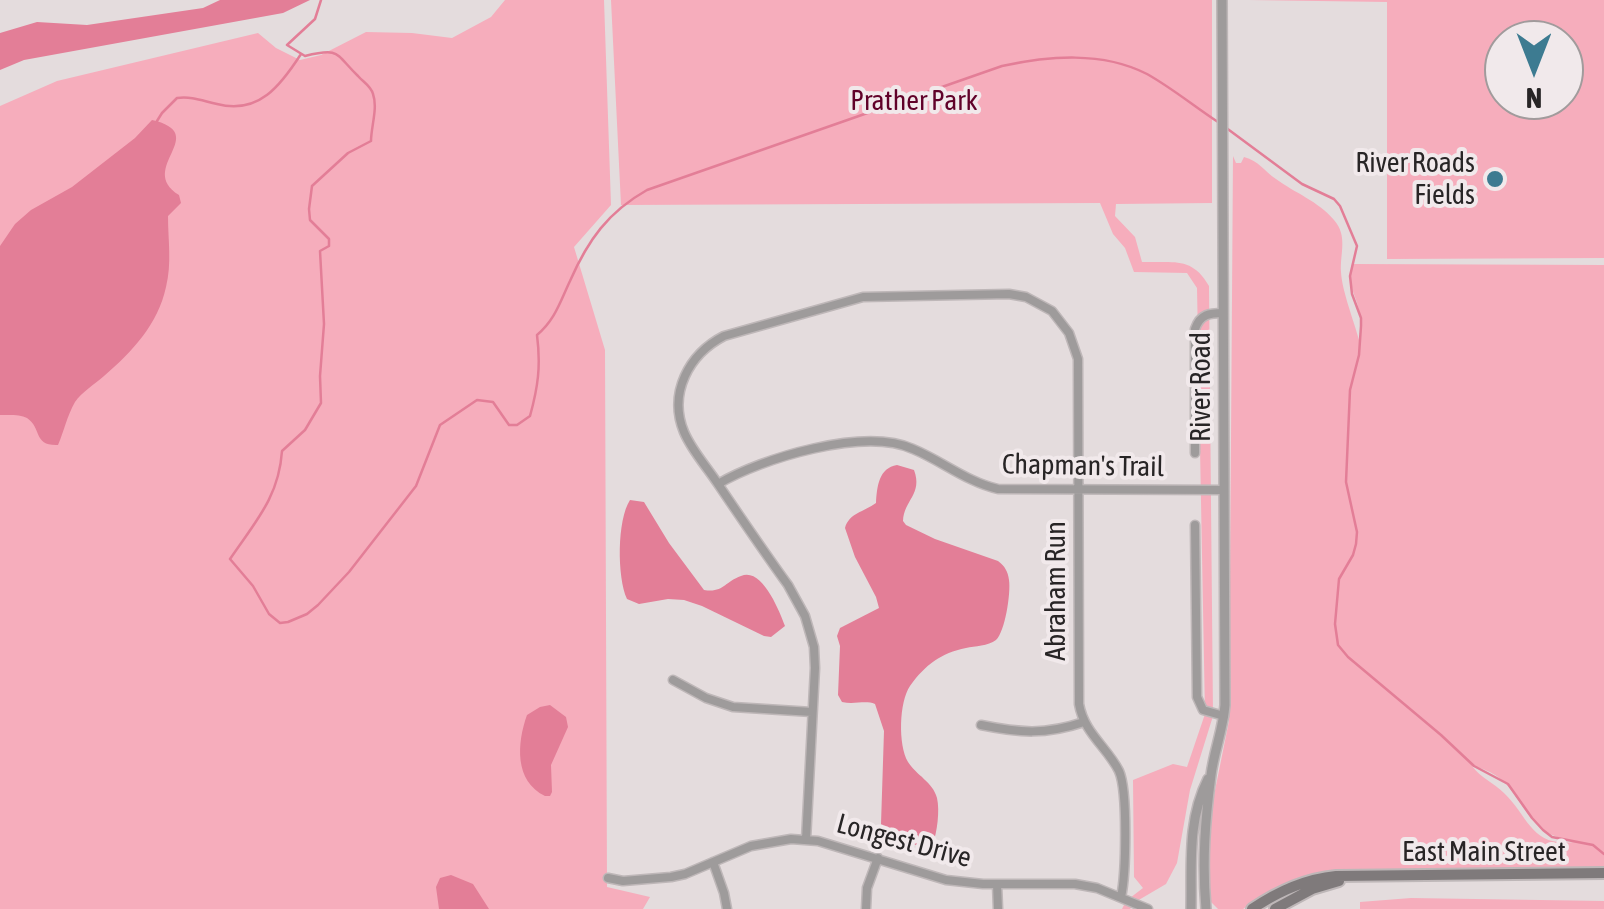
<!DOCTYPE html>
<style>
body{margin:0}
#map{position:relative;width:1604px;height:909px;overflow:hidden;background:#e4dcdd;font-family:"Asap Condensed",sans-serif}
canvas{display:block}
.north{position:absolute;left:1484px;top:20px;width:100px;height:100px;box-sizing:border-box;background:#f1e9eb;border:2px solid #a19b9c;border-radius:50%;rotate:180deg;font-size:28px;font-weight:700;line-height:40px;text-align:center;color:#282526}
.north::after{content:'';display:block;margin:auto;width:35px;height:45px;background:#3d7b91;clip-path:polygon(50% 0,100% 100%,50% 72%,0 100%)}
</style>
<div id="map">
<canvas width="1604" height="909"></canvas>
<div class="north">N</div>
</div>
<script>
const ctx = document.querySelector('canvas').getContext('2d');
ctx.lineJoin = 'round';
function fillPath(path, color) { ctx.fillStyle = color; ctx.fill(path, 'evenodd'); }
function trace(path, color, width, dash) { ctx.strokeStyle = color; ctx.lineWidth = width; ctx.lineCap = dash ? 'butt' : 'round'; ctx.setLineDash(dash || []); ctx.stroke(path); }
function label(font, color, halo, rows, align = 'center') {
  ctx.font = font + ' "Asap Condensed",sans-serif'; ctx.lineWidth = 8; ctx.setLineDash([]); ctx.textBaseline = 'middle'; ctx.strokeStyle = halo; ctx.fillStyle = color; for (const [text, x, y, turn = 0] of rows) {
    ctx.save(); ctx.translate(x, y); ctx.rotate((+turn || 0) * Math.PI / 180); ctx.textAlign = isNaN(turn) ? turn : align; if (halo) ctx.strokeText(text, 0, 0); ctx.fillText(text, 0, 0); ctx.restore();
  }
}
const green = new Path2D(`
 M505,0H604L611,205L574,247L605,350L607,887L650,897L643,909H0V106L57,81L258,33L276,48L300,60L321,55L366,32L412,33L452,38L491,17Z
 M611,0H1212V203L1116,204L1115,216L1135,237L1142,262C1173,263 1192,256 1209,286L1213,716L1190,790L1177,863L1166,884L1137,901L1130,909H1122L1126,901L1143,888L1134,877L1133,780L1173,764L1187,767L1205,714L1197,288L1187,273L1134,272L1125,248L1113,234L1100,203L621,205Z
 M1249,0H1604V258L1387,259V2ZM1504,40H1564V100H1504Z
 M1233,156L1236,163H1241L1244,157C1259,161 1264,171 1276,179C1295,193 1318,201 1334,220C1348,236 1340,253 1341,272C1342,291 1354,321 1359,340C1360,333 1362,322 1360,314C1356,294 1347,286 1352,264L1604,265V869L1352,872L1265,895L1243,909H1218L1210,901L1208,825L1229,721ZM1472,766C1517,776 1514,807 1544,830C1553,837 1564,839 1574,842C1531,847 1529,817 1504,793C1494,783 1481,778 1472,766Z
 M1411,898L1604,901V909H1360V902Z`);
const water = new Path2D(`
 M220,0H310L283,13L24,60L0,70V33L37,22L87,25L203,8Z
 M152,120C212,134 136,168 179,195L181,203L168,216C168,241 172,263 166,287C158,324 133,351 104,376C95,384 82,392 75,402C67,416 64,431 58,445C33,446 42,428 27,418C20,414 8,415 0,415V246L15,224L31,210L72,187L135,138Z
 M897,465L914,470C923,494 904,500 903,521L906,525L935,539L998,561C1005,566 1008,572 1009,580C1011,593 1005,632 996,640C988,646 975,646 966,648C941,653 925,665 910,686C899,702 898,745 908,762C916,775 933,782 937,798C940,811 937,832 933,844C913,848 891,842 881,824L884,731L875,704C865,700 854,705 842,702L838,695L840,646L837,636L840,628L879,608L876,597L855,557L845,528C849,513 864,512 876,503C877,486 879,468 897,465Z
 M630,500L644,502L669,543L704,590C724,593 724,582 741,576C762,567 779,610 785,626L771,637L764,636L702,606L684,600L668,599L639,604L627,599C617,577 617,520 630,500Z
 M550,705L566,717L568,727L551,765L552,792L550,796H545C514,781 517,743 527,715L540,707Z
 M451,875L473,884L489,909H439L436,887L440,878Z`);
const stream = new Path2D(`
 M321,0L315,19L287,45L305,56C341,47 335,54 358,76C363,82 371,86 373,94C378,108 371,127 371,141L348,153L312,186L309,209L310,220L329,239V246L320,251L324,324L320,376L321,403L305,430L282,451C279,497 255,522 230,559L253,586L269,614L280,623L288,622L307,614L318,605L349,572L416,486L440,425L477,400L493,402L509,425H517L530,416C538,387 541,366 537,335C555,320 560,302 570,281C588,240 608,212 647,190L1002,66C1049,56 1102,51 1147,74C1172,88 1195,107 1218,122
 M157,121L162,113L177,98C192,96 203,101 217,104C259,115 281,85 301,54
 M1225,127L1302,184L1334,199L1340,206L1357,246L1350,276L1352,294L1361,318V326L1359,355L1350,390L1346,482L1357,532L1356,544L1353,555L1339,579L1335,624L1338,645L1348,657L1441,735L1474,766L1508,784L1532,818L1543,830L1552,837L1593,845L1604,854`);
const minor = new Path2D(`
 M1195,453V329C1200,314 1210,313 1223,313
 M718,484C762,458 864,427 913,449C942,461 967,482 998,489L1224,490
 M1195,525L1197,697L1203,710L1224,716
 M673,680L706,698L733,707L812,712
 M981,725C1020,733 1045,735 1084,722
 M806,840L815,668L814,647L805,616L788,585C764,552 741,518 718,484C707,467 692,451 684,432C668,393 689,354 724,336L863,297L1009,294L1026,297L1052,311L1069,333L1078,359L1079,704C1084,733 1107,747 1119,771C1128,791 1126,875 1121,897
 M713,862L724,893L727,909
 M608,878L623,881L671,877L685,874L751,846L791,839L818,841L946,880L983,884H1075L1097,888L1148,909
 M997,884L998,909
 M866,909L867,888L878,858`);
const tertiary = new Path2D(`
 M1191,909C1192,864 1187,821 1208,779
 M1206,909C1202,862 1205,821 1211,775C1214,751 1223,730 1225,705L1222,0`);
const secondary = new Path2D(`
 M1252,909C1277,892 1305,879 1336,876L1604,873
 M1275,909L1312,889L1339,881`);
const markers = [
 [1495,179,10,"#3d7b91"]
];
const parkNames = [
 ["Prather Park",914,101]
];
const poiNames = [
 ["River Roads",1475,163],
 ["Fields",1475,195]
];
const streetNames = [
 ["River Road",1201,387,-90],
 ["Chapman's Trail",1083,466,1],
 ["Abraham Run",1056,591,-90],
 ["Longest Drive",904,841,15],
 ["East Main Street",1484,852]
];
fillPath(green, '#f6adbc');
fillPath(water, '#e37e97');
trace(stream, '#e37e97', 2.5);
trace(minor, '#beb7b8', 11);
trace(tertiary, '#beb7b8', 12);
trace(secondary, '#beb7b8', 14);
trace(minor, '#9e9b9b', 8);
trace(tertiary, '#9e9b9b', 9);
trace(secondary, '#7f7a7b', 10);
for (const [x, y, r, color] of markers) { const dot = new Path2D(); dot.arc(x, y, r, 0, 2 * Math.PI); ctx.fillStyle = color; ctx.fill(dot); trace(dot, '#f1e9eb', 4); }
label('28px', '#600129', '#f1e9eb', parkNames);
label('28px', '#282526', '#f1e9eb', poiNames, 'right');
label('28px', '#282526', '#f1e9eb', streetNames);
</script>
